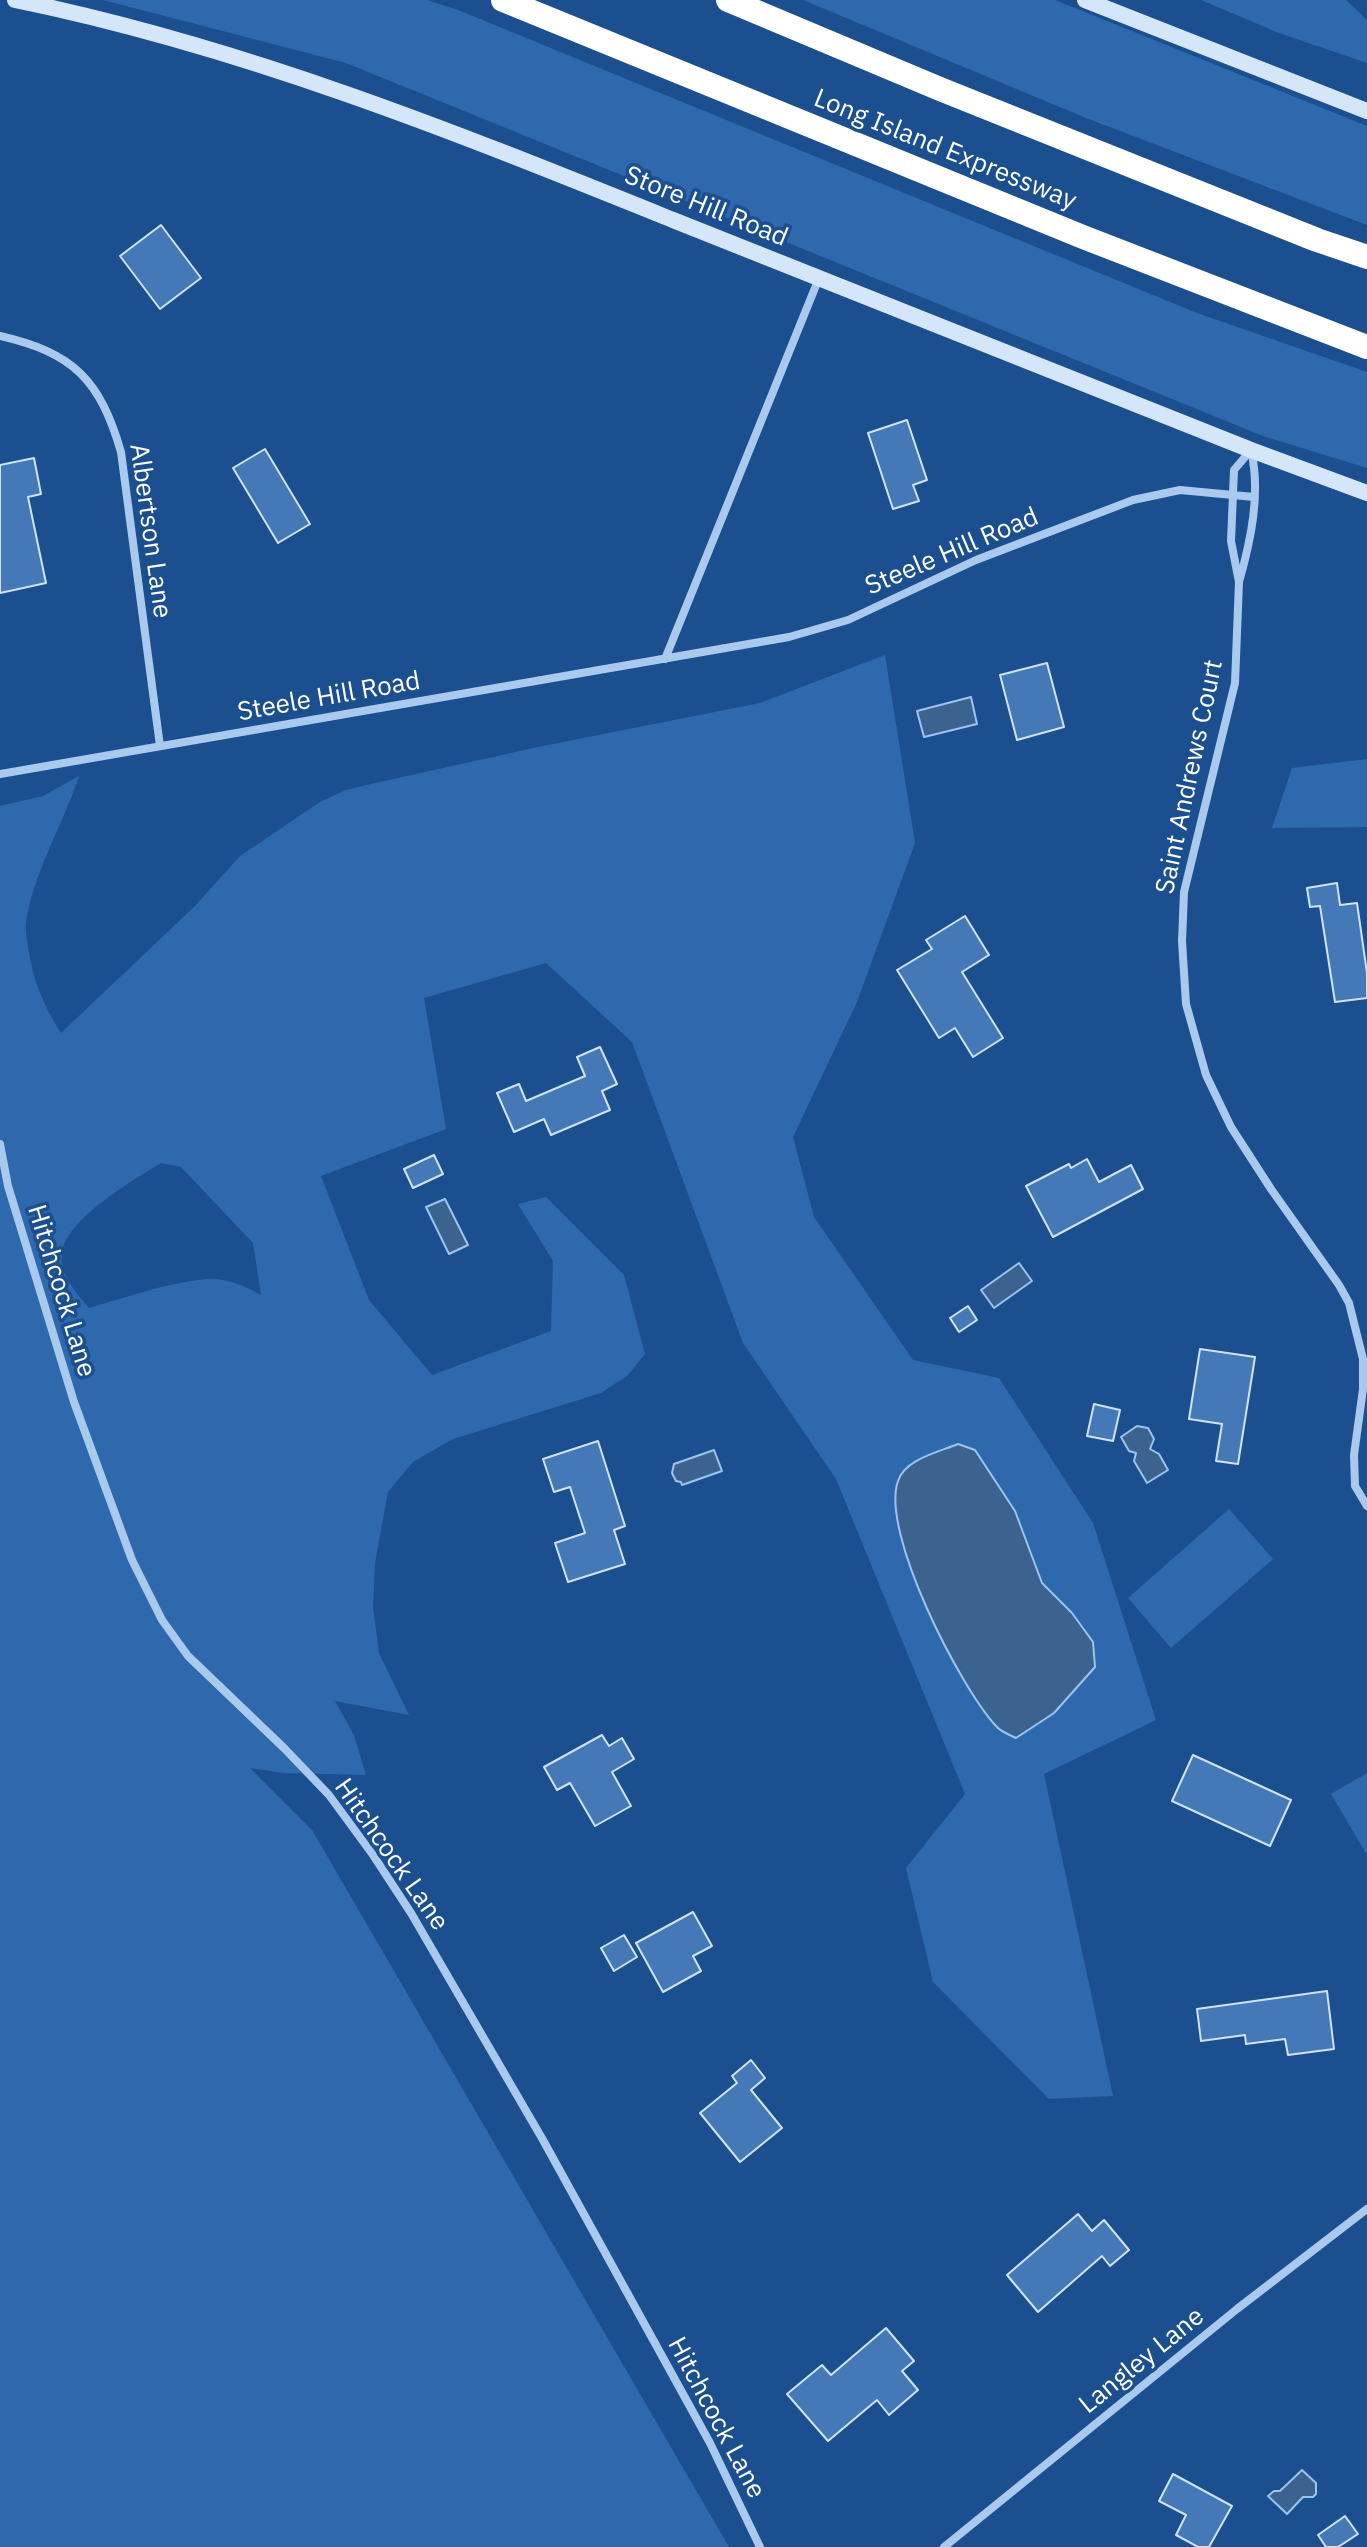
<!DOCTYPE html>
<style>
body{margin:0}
canvas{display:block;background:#1b4f8f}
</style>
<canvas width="1367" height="2547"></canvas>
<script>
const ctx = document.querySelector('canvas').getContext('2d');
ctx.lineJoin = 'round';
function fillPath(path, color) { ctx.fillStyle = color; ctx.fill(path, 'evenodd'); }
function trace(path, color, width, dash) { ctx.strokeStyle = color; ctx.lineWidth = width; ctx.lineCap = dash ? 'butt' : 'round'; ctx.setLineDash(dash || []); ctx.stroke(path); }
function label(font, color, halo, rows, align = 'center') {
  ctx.font = font + ' "IBM Plex Sans",sans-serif'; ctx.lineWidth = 7; ctx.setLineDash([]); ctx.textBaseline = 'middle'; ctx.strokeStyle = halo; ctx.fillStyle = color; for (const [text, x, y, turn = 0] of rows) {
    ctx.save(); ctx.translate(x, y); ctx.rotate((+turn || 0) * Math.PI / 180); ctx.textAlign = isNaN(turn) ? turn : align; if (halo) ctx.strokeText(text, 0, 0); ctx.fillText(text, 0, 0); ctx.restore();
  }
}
const green = new Path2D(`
 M103,0H427L458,10L1197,313L1367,372V468L1263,436L346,63Z
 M803,0H1055L1367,126V225L1086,118Z
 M1201,0H1346L1367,20V63L1279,33Z
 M885,655L915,843L857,1002L793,1137L814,1217L913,1360L999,1378L1093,1523L1156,1720L1044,1774L1113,2096L1049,2099L933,1982L906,1868L965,1794L836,1479L743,1343L632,1042L546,963L424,998L446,1129L321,1176L369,1300L432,1375L551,1331L553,1261L518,1204L546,1197L624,1275L645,1354L628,1375L601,1393L453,1439L413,1462L388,1492L375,1563L373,1607L379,1653L409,1715L335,1701L354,1735L366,1775L283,1773L250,1768L312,1830L729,2547H0V806L43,796L79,776C63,825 34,871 26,922C25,930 27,939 28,947C33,980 43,1005 61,1033L195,906L240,856L320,802L346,790L371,784L538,747L760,703ZM161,1163L181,1167L253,1243L261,1295C246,1286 226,1278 207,1279C170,1282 124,1298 89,1308C76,1292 60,1276 62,1254C64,1220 135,1179 161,1163ZM958,1444L975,1450L1023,1530L1042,1583L1072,1613L1093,1641L1016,1738C1009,1735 1000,1732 995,1726C960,1686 880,1532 898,1482C905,1459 939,1452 958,1444Z
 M1367,759V827L1272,828L1292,768Z
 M1229,1509L1273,1559L1171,1648L1128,1598Z
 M1367,1773V1855L1331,1794Z`);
const water = new Path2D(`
 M971,697L977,724L924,737L917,711Z
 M445,1199L468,1245L449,1254L426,1207Z
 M1019,1263L1032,1281L994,1308L981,1290Z
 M1137,1426L1148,1428L1154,1439L1150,1449L1159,1454L1168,1470L1147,1483L1134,1461L1136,1453L1129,1451L1121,1437Z
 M958,1444L975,1450L1015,1511L1042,1583L1072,1613L1093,1642L1095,1667L1054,1713L1016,1738C1010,1735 1001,1732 996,1726C960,1687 880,1532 898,1481C905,1459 939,1452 958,1444Z
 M714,1450L722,1471L682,1485L681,1482L676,1481L672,1473L674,1464Z
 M1302,2470L1316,2483V2494L1313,2497H1303L1287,2514L1268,2496L1274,2491H1280Z`);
const building = new Path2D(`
 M161,225L201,278L160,309L120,256Z
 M907,420L927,480L913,485L919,501L893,509L868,433Z
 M265,449L310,524L278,543L233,468Z
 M34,458L41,494L28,497L46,583L0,593V465Z
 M1047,663L1064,727L1017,740L1000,675Z
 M1337,883L1340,905L1357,903L1367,973V998L1335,1002L1320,906L1310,907L1307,888Z
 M965,916L989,955L962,972L1003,1038L973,1057L955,1028L939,1038L897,970L932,949L926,940Z
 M600,1047L617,1084L602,1091L610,1110L551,1135L544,1119L514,1132L497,1093L519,1084L526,1101L585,1076L577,1057Z
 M434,1155L443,1174L413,1188L404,1169Z
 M1087,1159L1099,1182L1131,1165L1143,1189L1053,1237L1026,1186L1069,1164L1071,1168Z
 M968,1306L977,1320L959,1332L950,1318Z
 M1200,1349L1255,1357L1238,1464L1216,1461L1222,1424L1189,1419Z
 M1094,1404L1120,1410L1113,1441L1087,1436Z
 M598,1441L625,1526L614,1530L625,1564L568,1582L555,1543L585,1533L570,1487L554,1492L543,1459Z
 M602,1735L609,1746L622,1738L634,1759L612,1772L631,1806L595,1826L570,1783L557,1790L544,1767Z
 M1193,1755L1291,1800L1270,1846L1172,1801Z
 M693,1912L712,1946L693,1956L701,1971L663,1992L636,1943Z
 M624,1935L637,1957L614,1971L601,1948Z
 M1327,1991L1334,2049L1288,2055L1285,2039L1246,2044L1245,2035L1201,2041L1197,2009Z
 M751,2060L765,2078L751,2090L782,2128L740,2162L700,2113L737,2083L732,2076Z
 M1078,2214L1092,2231L1104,2220L1129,2250L1110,2266L1102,2256L1038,2312L1007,2275Z
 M886,2328L914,2361L902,2371L918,2390L889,2415L877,2400L828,2441L787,2394L822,2365L831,2375Z
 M1173,2474L1232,2506L1209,2547H1198L1176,2535L1186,2515L1159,2501Z
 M1345,2516L1358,2534L1338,2547H1326L1318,2535Z`);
const street = new Path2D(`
 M0,336C74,353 100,380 121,452L160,746
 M1251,450C1261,493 1251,540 1239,582L1231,541L1234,470Z
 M1239,582L1235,683L1184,892L1182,941L1186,1004L1206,1075L1231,1127L1271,1189L1339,1285L1349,1303L1363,1359V1389L1354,1455L1355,1486L1367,1506
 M665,659L819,278
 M0,774L789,637L848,620L976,560L1133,500L1180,490L1254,497
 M0,1144L8,1186L74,1402L132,1560L162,1620L188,1656L284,1748L329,1795L373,1855L411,1913L543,2140L710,2443L760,2547
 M944,2547L1237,2309L1367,2209`);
const secondary = new Path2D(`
 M15,0C245,47 457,133 673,220C866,297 1058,373 1251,450L1367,493
 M1085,0L1367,111`);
const highway = new Path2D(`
 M503,0L1083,237L1367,347
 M728,0L940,89L1317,240L1367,257`);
const streetNames = [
 ["Long Island Expressway",945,150,22],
 ["Store Hill Road",706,207,22],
 ["Albertson Lane",150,531,82],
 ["Steele Hill Road",952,552,-23],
 ["Steele Hill Road",329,697,-10],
 ["Saint Andrews Court",1190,777,-78],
 ["Hitchcock Lane",61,1291,73],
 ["Hitchcock Lane",391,1855,55],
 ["Langley Lane",1142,2361,-39],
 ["Hitchcock Lane",716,2418,62]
];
fillPath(green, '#2e69ad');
fillPath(water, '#3c6290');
trace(water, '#9cc4f0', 2);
fillPath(building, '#4478b7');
trace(building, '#cfe3fa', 2);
trace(street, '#a9c9ee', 8);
trace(secondary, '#d6e6fa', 16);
trace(highway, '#fff', 24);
label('26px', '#fff', '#1b4f8f', streetNames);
</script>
